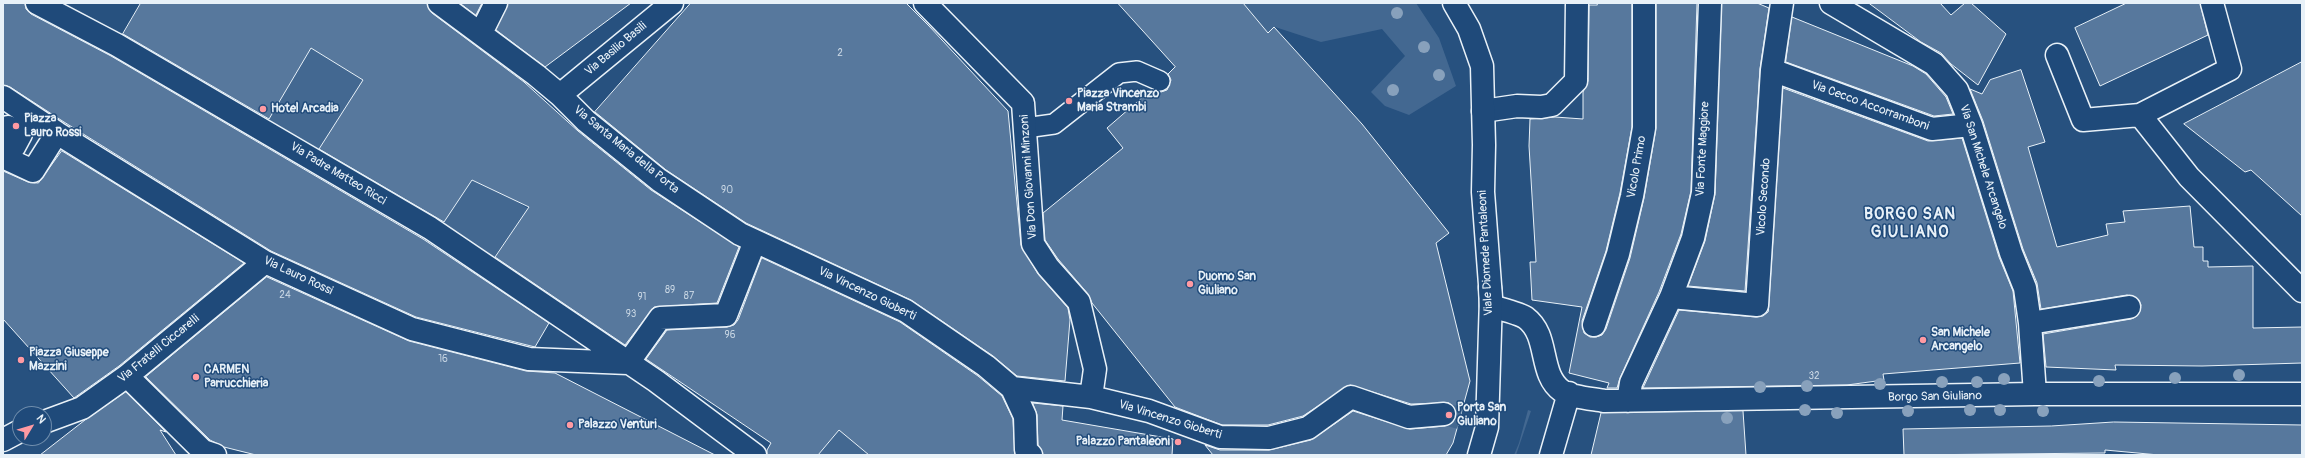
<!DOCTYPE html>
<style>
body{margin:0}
#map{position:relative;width:2305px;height:458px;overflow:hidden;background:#27517f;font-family:Pangolin,sans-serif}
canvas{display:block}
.frame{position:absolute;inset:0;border:4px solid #e8f1f8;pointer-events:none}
.north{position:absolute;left:12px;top:406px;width:40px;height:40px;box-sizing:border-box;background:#1f4a7a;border:1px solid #6f8dac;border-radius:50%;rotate:52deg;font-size:11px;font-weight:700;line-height:16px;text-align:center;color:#e8f1f8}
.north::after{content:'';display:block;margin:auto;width:14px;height:18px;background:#ff9aa2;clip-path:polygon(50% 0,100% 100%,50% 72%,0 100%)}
</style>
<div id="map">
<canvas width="2305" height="458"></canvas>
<div class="frame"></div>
<div class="north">N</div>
</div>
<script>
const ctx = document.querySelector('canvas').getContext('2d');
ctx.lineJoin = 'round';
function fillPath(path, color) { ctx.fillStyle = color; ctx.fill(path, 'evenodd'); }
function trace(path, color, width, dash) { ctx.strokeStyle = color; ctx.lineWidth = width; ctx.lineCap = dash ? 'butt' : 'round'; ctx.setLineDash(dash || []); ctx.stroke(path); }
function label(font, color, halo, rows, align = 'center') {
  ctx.font = font + ' Pangolin,sans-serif'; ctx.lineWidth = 3; ctx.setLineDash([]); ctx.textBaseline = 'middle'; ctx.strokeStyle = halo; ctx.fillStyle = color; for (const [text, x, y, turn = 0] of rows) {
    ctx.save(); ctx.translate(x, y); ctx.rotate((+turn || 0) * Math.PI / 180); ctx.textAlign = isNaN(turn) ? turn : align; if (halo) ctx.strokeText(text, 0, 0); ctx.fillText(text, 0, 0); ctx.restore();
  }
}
const green = new Path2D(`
 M1243,3H1416L1439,38L1456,86L1409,115L1385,106L1371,92L1405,56L1382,29L1321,42L1275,27L1268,33Z
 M311,48L384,93L347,106L318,151L268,120Z
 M472,180L515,200L548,222L522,217L492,260L440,228Z
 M1528,410L1531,411L1516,455H1514L1519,443Z
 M845,423L868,438L861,448L869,455H818Z`);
const building = new Path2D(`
 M3,3H25L26,9L31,14L111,56L423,239L549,323L535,347L416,317L271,251L64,122L10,87L3,85Z
 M141,3H427L432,13L524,82L578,131L651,190L739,247L717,303L654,307L625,345L495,257L529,207L472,180L444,222L319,149L363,80L311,48L269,119L123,34Z
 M460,3H482L476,15Z
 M508,3H631L545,67L496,30Z
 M691,3H906L929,26L1008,111L1021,245L1038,274L1068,308L1070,320L1065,381L1017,376L993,356L911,300L746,223L666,170L595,112Z
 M1118,3H1243L1268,33L1274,27L1362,124L1449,233L1436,243L1470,381L1453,443L1446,455H1213L1205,445L1220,450H1269L1311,440L1353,411L1410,429L1445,426L1455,420L1456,413L1454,407L1449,403L1411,404L1350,385L1303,416L1268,425H1222L1175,407L1092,303L1088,294L1058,259L1045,240L1043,213L1123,148L1107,128L1152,89L1161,92L1167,90L1171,80L1168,74L1175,67Z
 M1597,3H1632V127L1620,193L1606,251L1582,321L1584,333L1590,337H1596L1602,335L1606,329L1630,258L1644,198L1656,128V3H1697L1691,191L1681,234L1659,292L1620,378L1617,388H1607L1609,383L1569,373L1582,307L1532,300L1530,262H1536L1529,146L1530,119L1555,117L1583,119V92L1588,81L1589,5H1597Z
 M1722,3H1757L1769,8L1760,69L1745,291L1688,286L1705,241L1715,194Z
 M1869,3H1940L1951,15L1965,3H1971L2006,34L1978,85L1951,64L1941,53L1921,42Z
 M2127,3H2200L2208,35L2100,86L2075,28Z
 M1792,17L1913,66L1926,74L1946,97L1953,114L1934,116L1786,62Z
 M2302,62V216L2251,170L2245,172L2184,124Z
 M2021,70L2045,142L2028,147L2057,247L2108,235L2106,224L2125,222L2123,211L2190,206L2194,247H2203V261H2208V267L2253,266V328L2302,327V363L2202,366L2115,365L2116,370L2046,367L2043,334L2131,319L2137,316L2141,305L2138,299L2127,295L2041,309L2037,283L2023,249L1983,121L1970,89L1982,94L1990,80Z
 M1783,88L1928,141L1962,138L1999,257L2013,291L2020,363L1883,374L1884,380L1847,385L1643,388L1679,310L1756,317L1763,316L1768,312Z
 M62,151L244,263L119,366L74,398L3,319V171L28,182L38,183Z
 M762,258L900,322L978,376L1002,396L1013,419L1015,455H869L839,430L818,455H767V450L771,443L646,359L667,330L727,327L734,325L738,320Z
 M267,277L409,341L526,371L555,373L715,455H256L224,447L210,440L146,377Z
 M126,392L166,432L160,430L176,455H40L85,420Z
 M1033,403L1063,406L1062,420L1173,439L1172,455H1043L1038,445L1037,415Z
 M1743,411L1746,455H1591L1601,413Z
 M2114,422L2302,425V455H2159L2105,450V453L1904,455L1903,429L2051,426Z`);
const streetTunnel = new Path2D(`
 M1444,414L1460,418`);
const lane = new Path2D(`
 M1025,128L1054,124L1119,73L1137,71L1160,81`);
const street = new Path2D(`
 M37,3L117,45L430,228L656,381L755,455
 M439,3L536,75L560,95L586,121L659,180L740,234L906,311L986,366L1012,388L1091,397L1149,411L1220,437L1269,438L1308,428L1351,397L1409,417L1444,414
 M925,3L1023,103L1033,244L1048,267L1079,302L1095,369L1091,397
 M1831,3L1934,64L1957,90L1971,125L2011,253L2025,288L2030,323L2035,394
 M481,33L496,3
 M2057,55L2083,120L2140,115L2189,177L2302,291
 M1772,70L1932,129L1971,125
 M560,95L672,3
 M3,97L57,133L265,262L412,329L529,359L628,363
 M1483,111L1517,106L1541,107L1552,105L1576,81L1577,3
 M2140,115L2230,69L2212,3
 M3,141L14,147L21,134L8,127
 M3,157L33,171L57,133
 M1490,288L1491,306C1500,309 1519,313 1526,318C1550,336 1538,374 1562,391C1570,397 1594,399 1604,401L2035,394H2302
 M1671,297L1757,305L1772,70L1782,3
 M2030,323L2129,307
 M1594,325L1618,254L1632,196L1644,128V3
 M628,363L660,318L726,315L755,241
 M127,376L203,451L215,455
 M1012,388L1025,416L1026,450L1031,455
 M1628,401L1631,383L1671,297L1693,238L1703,193L1710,3
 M44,422L82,408L127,376L265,262
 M3,440L20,431
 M1551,455L1569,393`);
const secondary = new Path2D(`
 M1454,3L1469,29L1482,66L1484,145L1483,192L1491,298L1487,427L1479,455`);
const trees = [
 [1397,13],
 [1424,47],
 [1439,75],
 [1393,90],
 [2239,375],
 [2175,378],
 [2004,379],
 [2099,381],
 [1942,382],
 [1977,382],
 [1880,384],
 [1807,386],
 [1760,387],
 [1805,410],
 [1970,410],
 [2000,410],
 [1908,411],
 [2043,411],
 [1837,413],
 [1727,418]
];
const markers = [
 [1069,101,4,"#ff9aa2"],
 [263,109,4,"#ff9aa2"],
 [16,126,4,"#ff9aa2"],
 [1190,284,4,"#ff9aa2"],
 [1923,340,4,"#ff9aa2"],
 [21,360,4,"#ff9aa2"],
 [196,377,4,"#ff9aa2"],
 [1449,415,4,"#ff9aa2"],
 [570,425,4,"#ff9aa2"],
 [1178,442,4,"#ff9aa2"]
];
const numberNames = [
 ["2",840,53],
 ["90",727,190],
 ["89",670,290],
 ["24",285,295],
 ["87",689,296],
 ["91",642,297],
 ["93",631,314],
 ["96",730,335],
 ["16",443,359],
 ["32",1814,376]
];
const streetNames = [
 ["Via Basilio Basili",616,49,-40],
 ["Via Cecco Accorramboni",1870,106,20],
 ["Via Fonte Maggiore",1703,149,-87],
 ["Via Santa Maria della Porta",626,150,39],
 ["Vicolo Primo",1637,167,-80],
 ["Via San Michele Arcangelo",1983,167,72],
 ["Via Padre Matteo Ricci",338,174,31],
 ["Via Don Giovanni Minzoni",1029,177,-94],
 ["Vicolo Secondo",1764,197,-86],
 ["Viale Diomede Pantaleoni",1486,253,-93],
 ["Via Lauro Rossi",298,276,25],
 ["Via Vincenzo Gioberti",867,294,26],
 ["Via Fratelli Ciccarelli",159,349,-39],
 ["Borgo San Giuliano",1935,397,-1],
 ["Via Vincenzo Gioberti",1170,420,17]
];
const poiNames = [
 ["Piazza Vincenzo",1077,94],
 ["Maria Strambi",1077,108],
 ["Hotel Arcadia",271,109],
 ["Piazza",24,119],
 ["Lauro Rossi",24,133],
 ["Duomo San",1198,277],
 ["Giuliano",1198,291],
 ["San Michele",1931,333],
 ["Arcangelo",1931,347],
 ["Piazza Giuseppe",29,353],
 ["Mazzini",29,367],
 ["CARMEN",204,370],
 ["Parrucchieria",204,384],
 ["Porta San",1457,408],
 ["Giuliano",1457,422],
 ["Palazzo Venturi",578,425],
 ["Palazzo Pantaleoni",1170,442,"right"]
];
const districtNames = [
 ["BORGO SAN",1910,215],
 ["GIULIANO",1910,233]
];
fillPath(green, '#436891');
fillPath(building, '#57789d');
trace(building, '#e8f1f8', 1);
trace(streetTunnel, '#446991', 22, [22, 11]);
trace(lane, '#e8f1f8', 22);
trace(street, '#e8f1f8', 25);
trace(secondary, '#e8f1f8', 25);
trace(lane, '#1f4a7a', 19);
trace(street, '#1f4a7a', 22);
trace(secondary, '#1f4a7a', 22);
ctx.fillStyle = '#88a1bc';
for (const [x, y] of trees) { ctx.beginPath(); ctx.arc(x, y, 6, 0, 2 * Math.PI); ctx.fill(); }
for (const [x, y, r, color] of markers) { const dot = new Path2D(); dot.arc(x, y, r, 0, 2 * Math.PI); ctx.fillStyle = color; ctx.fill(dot); trace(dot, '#1f4a7a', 1.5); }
label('10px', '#c4d3e1', null, numberNames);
label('12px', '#e8f1f8', '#1f4a7a', streetNames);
label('bold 12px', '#e8f1f8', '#1f4a7a', poiNames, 'left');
ctx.letterSpacing = '1px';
label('bold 16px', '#e8f1f8', '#1f4a7a', districtNames);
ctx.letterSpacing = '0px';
</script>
